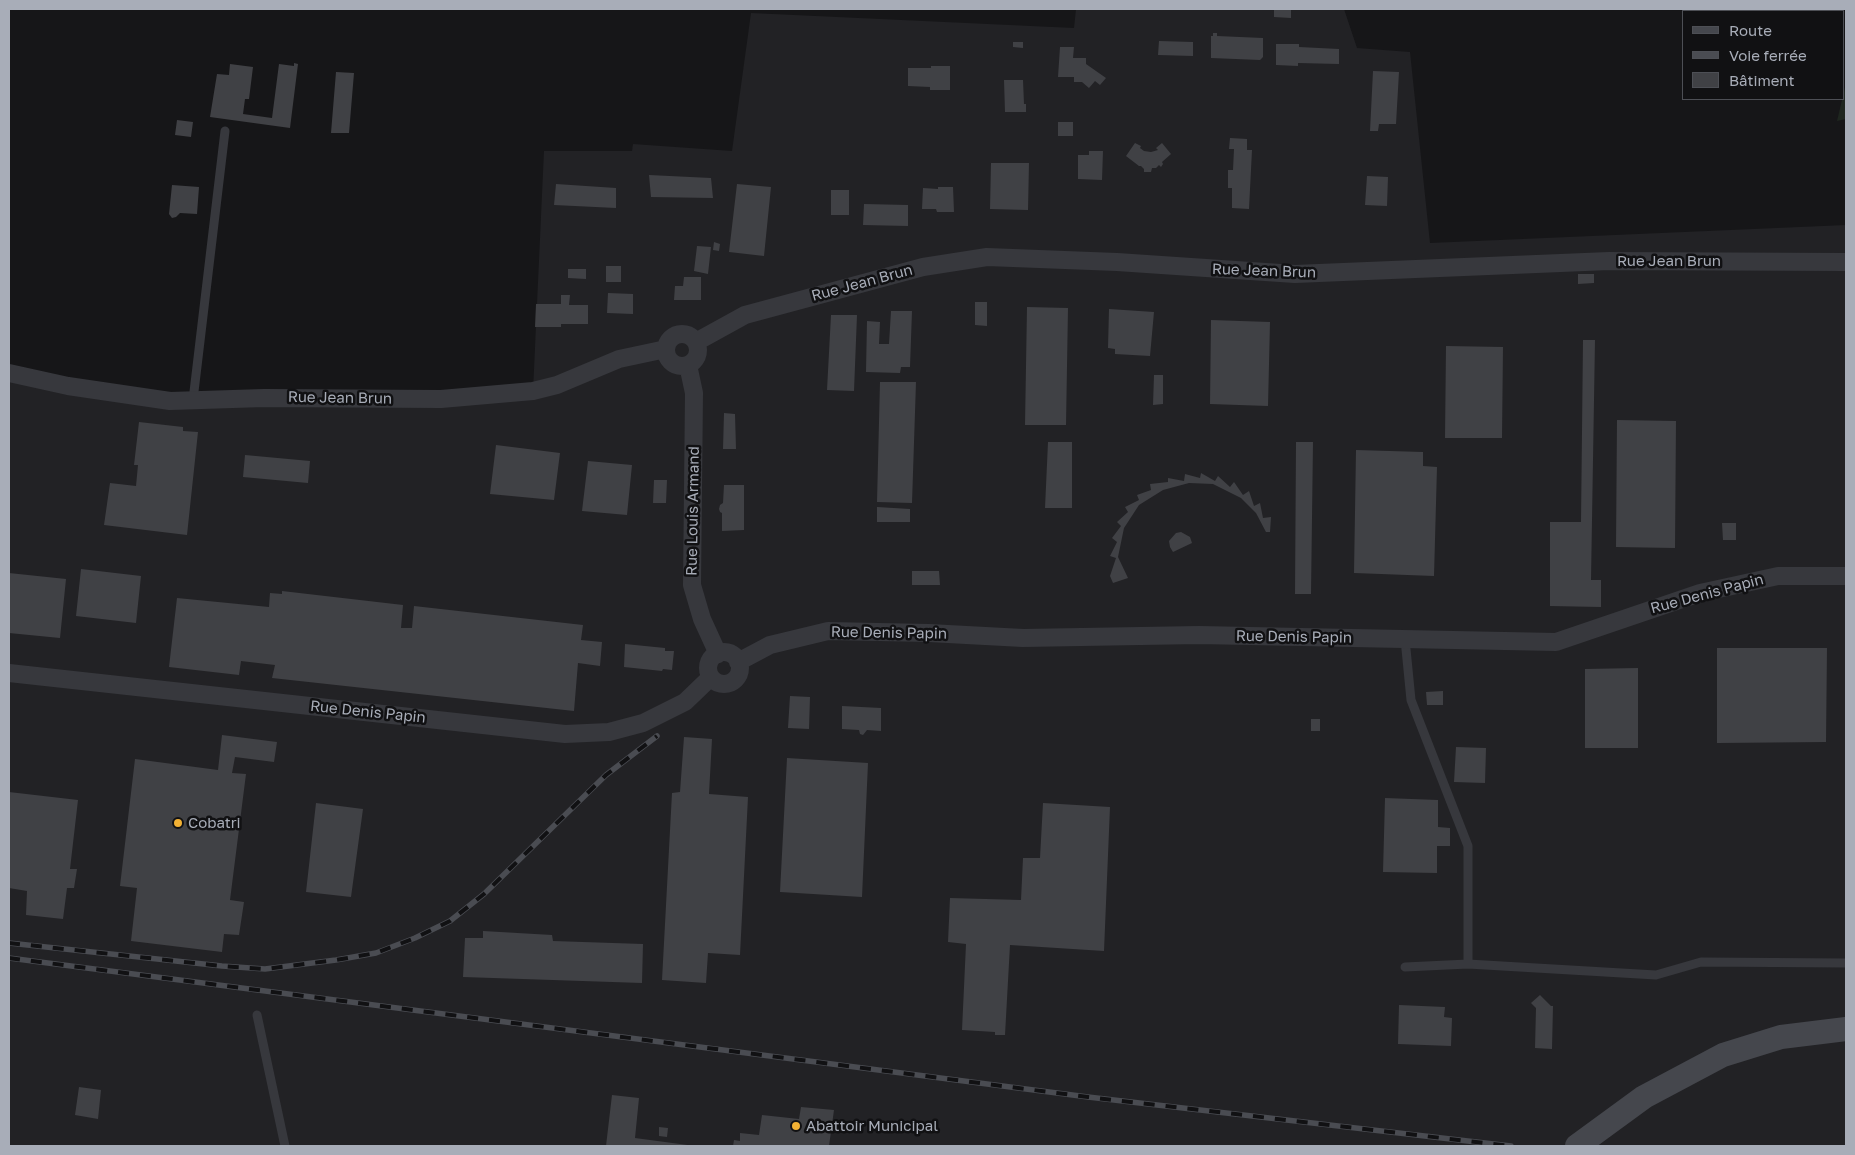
<!DOCTYPE html>
<meta charset="utf-8">
<style>
body{margin:0}
#map{position:relative;width:1855px;height:1155px;overflow:hidden;background:#161618;font-family:"Golos Text",sans-serif}
canvas{display:block}
.frame{position:absolute;inset:0;border:10px solid #a8adb8;pointer-events:none}
.legend{position:absolute;left:1682px;top:10px;width:162px;height:90px;box-sizing:border-box;background:#111113;border:1px solid #4d4f55;margin:0;padding:6px 9px;list-style:none;font-size:15px;color:#a8adb8}
.legend li{display:flex;align-items:center;gap:10px;height:25px}
.legend b{width:25px;border:1px solid #4d4f55}
</style>
<div id="map">
<canvas width="1855" height="1155"></canvas>
<div class="frame"></div>
<ul class="legend">
<li><b style="height:6px;background:#45474d"></b>Route</li>
<li><b style="height:6px;background:#4a4c52"></b>Voie ferrée</li>
<li><b style="height:14px;background:#404145"></b>Bâtiment</li>
</ul>
</div>
<script>
const ctx = document.querySelector('canvas').getContext('2d');
ctx.lineJoin = 'round';
function fillPath(path, color) { ctx.fillStyle = color; ctx.fill(path, 'evenodd'); }
function trace(path, color, width, dash) { ctx.strokeStyle = color; ctx.lineWidth = width; ctx.lineCap = dash ? 'butt' : 'round'; ctx.setLineDash(dash || []); ctx.stroke(path); }
function label(font, color, halo, rows, align = 'center') {
  ctx.font = font + ' "Golos Text",sans-serif'; ctx.lineWidth = 5; ctx.setLineDash([]); ctx.textBaseline = 'middle'; ctx.strokeStyle = halo; ctx.fillStyle = color; for (const [text, x, y, turn = 0] of rows) {
    ctx.save(); ctx.translate(x, y); ctx.rotate((+turn || 0) * Math.PI / 180); ctx.textAlign = isNaN(turn) ? turn : align; if (halo) ctx.strokeText(text, 0, 0); ctx.fillText(text, 0, 0); ctx.restore();
  }
}
const built = new Path2D(`
 M1076,9H1344L1357,48L1410,52L1430,243L1846,225V1146H9V372L170,401L533,391L544,151H632L633,144L732,151L751,13L1074,28Z`);
const green = new Path2D(`
 M1846,83V119L1837,121Z`);
const building = new Path2D(`
 M1274,9H1291V18L1274,17Z
 M1213,33H1217V36L1263,38V57L1260,60L1211,58V36H1213Z
 M1159,41L1193,42V56L1158,55Z
 M1013,42H1023V48L1013,47Z
 M1276,44H1299V47L1339,49V64L1298,63V66L1276,65Z
 M1060,47H1074L1073,58H1086V64L1106,78L1100,85L1095,81L1089,88L1082,82H1074V77H1058Z
 M294,63L298,64L290,128L210,117L217,74L229,75L230,64L253,67L249,99H245L243,114L272,118L279,64L294,66Z
 M931,66H950V90H930V87L908,86V68H931Z
 M1373,71L1399,72L1396,124H1379L1378,131H1370Z
 M336,72L354,73L349,133H331Z
 M1004,80H1023L1024,104H1026V112H1005Z
 M177,120L193,122L191,137L175,135Z
 M1058,122H1073V136H1058Z
 M1230,138L1247,139V150H1252L1249,209L1232,208V188H1228V170H1233L1234,149H1229Z
 M1135,143L1141,146L1140,148L1144,151L1151,152L1158,150L1156,148L1162,143L1171,154L1162,162L1163,164L1161,167L1159,165L1156,168H1152L1151,172H1144V169L1141,166H1139L1126,156Z
 M1089,151H1103L1102,180L1078,179V155H1089Z
 M991,163H1029L1028,210L990,209Z
 M649,175L711,178L713,198L651,197Z
 M1367,176L1388,177L1387,206L1365,205Z
 M556,184L616,188V208L554,205Z
 M737,184L771,187L764,256L729,252Z
 M172,185L199,187L197,214L180,213L176,217L172,218L169,214Z
 M938,187H953L954,212H937L936,209H922L923,188L938,189Z
 M831,190H849V215H831Z
 M864,204L908,205V226L863,225Z
 M714,242L720,244L719,251L713,250Z
 M697,246L711,247L708,274L694,271Z
 M606,266H621V282H606Z
 M568,269H586V279L568,278Z
 M1578,274H1594V283L1578,284Z
 M684,277H701V300H674L675,286H683Z
 M608,293L633,294V314L607,313Z
 M561,295H570L569,305H588V324H561V327H535L536,304H561Z
 M975,302H987V326L975,325Z
 M1027,307L1068,308L1066,425H1025Z
 M1109,309L1154,312L1150,356L1115,354V349L1108,348Z
 M891,311H912L910,367H901L900,373L866,372L867,321L880,322L879,344H889Z
 M831,315H857L854,391L827,390Z
 M1211,320L1270,322L1268,406L1210,404Z
 M1583,340H1595L1591,580H1601V607L1550,606V522H1581Z
 M1446,346L1503,347L1502,438H1445Z
 M1154,375H1163V404L1153,405Z
 M880,382H916L912,503L877,502Z
 M724,413L735,414L736,449H723Z
 M1617,420L1676,421L1675,548L1616,547Z
 M139,422L183,427V431L198,432L187,535L104,525L110,483L136,486L138,465H134Z
 M1048,442H1072V508H1045Z
 M1296,442H1313L1311,594H1295Z
 M496,445L560,453L554,500L490,494Z
 M1356,450L1423,452V466L1437,467L1434,576L1354,573Z
 M245,455L310,461L308,483L243,477Z
 M588,461L632,465L627,515L582,511Z
 M1201,473L1215,481L1218,476L1230,487L1234,482L1243,495L1249,491L1254,506L1260,503L1263,518L1271,517L1270,532H1266L1256,513L1241,498L1213,484L1189,483L1163,490L1139,505L1124,528L1118,557L1128,578L1113,583L1110,576L1116,558L1110,556L1117,542L1112,538L1121,526L1117,522L1128,512L1125,507L1139,500L1137,495L1151,490L1150,484L1168,482V478L1184,481L1185,474L1200,478Z
 M654,480H667L666,503H653Z
 M724,485H744V530L722,531V513L720,512L719,509L720,505L723,503Z
 M877,507L910,509V522H877Z
 M1722,523H1736V540H1723Z
 M1181,532L1190,537L1192,543L1173,552L1170,547L1169,541L1176,533Z
 M81,569L141,576L136,623L76,616Z
 M912,571H939L940,585H912Z
 M9,573L66,579L60,638L9,633Z
 M282,591L403,605L401,628H412L414,606L583,625L581,640L602,642L600,666L578,663L574,711L272,678L275,665L241,661L239,675L169,667L177,598L269,607L270,593L282,594Z
 M625,644L665,648V651H674L672,670L663,669L662,671L624,667Z
 M1717,648H1827L1826,742L1717,743Z
 M1638,668V748H1585V669Z
 M1443,691V705H1427L1426,692Z
 M790,696L810,697L809,729L788,728Z
 M842,706L881,708V731L867,730L863,735L860,734L859,730L842,729Z
 M1311,719H1320V731H1311Z
 M222,735L277,742L274,762L235,757L232,773L246,774L230,900L244,902L239,935L224,934L222,952L131,941L137,888L120,886L135,759L218,770Z
 M684,737L712,739L709,794L748,797L740,955L708,953L706,983L662,980L672,793L680,792Z
 M1456,747L1486,748L1485,783L1454,782Z
 M787,758L868,763L862,897L780,892Z
 M9,792L78,800L70,869H77L74,888H67L63,919L26,915L27,891L9,888Z
 M1385,798L1438,800V827L1450,828V846H1437V873L1383,872Z
 M316,803L363,809L351,897L306,892Z
 M1043,803L1110,807L1104,951L1010,945L1005,1035H995V1032L962,1030L966,944L948,942L950,898L1021,900L1023,858H1040Z
 M483,931L552,935L553,941L643,944L642,983L463,977L465,938H483Z
 M1540,995L1551,1006H1553L1552,1049L1535,1048L1536,1008L1531,1003Z
 M1399,1005L1445,1007L1444,1017L1452,1018L1451,1046L1398,1044Z
 M79,1087L101,1090L98,1119L75,1115Z
 M612,1095L639,1098L635,1138L695,1146H606Z
 M801,1107L834,1110L829,1146H733L734,1140L740,1141V1133L759,1135L762,1115L799,1119Z
 M659,1127L668,1128L667,1137L659,1136Z`);
const lane = new Path2D(`
 M193,400L225,131
 M1405,639L1411,700L1468,846V964
 M1405,967L1468,964L1656,975L1701,962L1846,963
 M257,1015L285,1146`);
const street = new Path2D(`
 M666 350a16 16 0 1 1 32 0a16 16 0 1 1-32 0Z
 M696,342L745,315L923,267L987,257L1117,262L1295,274L1609,261L1846,262
 M688,365L694,393L692,585L702,619L718,654
 M9,373L68,386L170,401L264,398L441,399L533,391L557,385L619,359L666,349
 M708 668a16 16 0 1 1 32 0a16 16 0 1 1-32 0Z
 M738,662L770,645L828,631L929,633L1023,638L1199,635L1556,642L1700,593L1778,576H1846
 M9,673L565,734L609,732L643,723L685,702L711,677`);
const secondary = new Path2D(`
 M1577,1146L1644,1097L1723,1055L1781,1037L1846,1029`);
const rail = new Path2D(`
 M9,943L222,966L265,969L336,960L376,953L415,938L450,921L484,894L606,775L657,736
 M9,958L1088,1097L1511,1146`);
const markers = [
 [178,823,5,"#f2b134"],
 [796,1126,5,"#f2b134"]
];
const streetNames = [
 ["Rue Jean Brun",1669,261],
 ["Rue Jean Brun",1264,271,2],
 ["Rue Jean Brun",862,283,-15],
 ["Rue Jean Brun",340,398,1],
 ["Rue Louis Armand",693,511,-89],
 ["Rue Denis Papin",1707,594,-15],
 ["Rue Denis Papin",889,633,1],
 ["Rue Denis Papin",1294,637,1],
 ["Rue Denis Papin",368,712,6]
];
const poiNames = [
 ["Cobatri",188,823],
 ["Abattoir Municipal",806,1126]
];
fillPath(built, '#222225');
fillPath(green, '#1e261f');
fillPath(building, '#404145');
trace(lane, '#37383d', 9);
trace(street, '#37383d', 18);
trace(secondary, '#45474d', 24);
trace(rail, '#4a4c52', 5.5);
trace(rail, '#111113', 4, [11]);
for (const [x, y, r, color] of markers) { const dot = new Path2D(); dot.arc(x, y, r, 0, 2 * Math.PI); ctx.fillStyle = color; ctx.fill(dot); trace(dot, '#111113', 2); }
label('15px', '#a8adb8', '#111113', streetNames);
label('15px', '#a8adb8', '#111113', poiNames, 'left');
</script>
